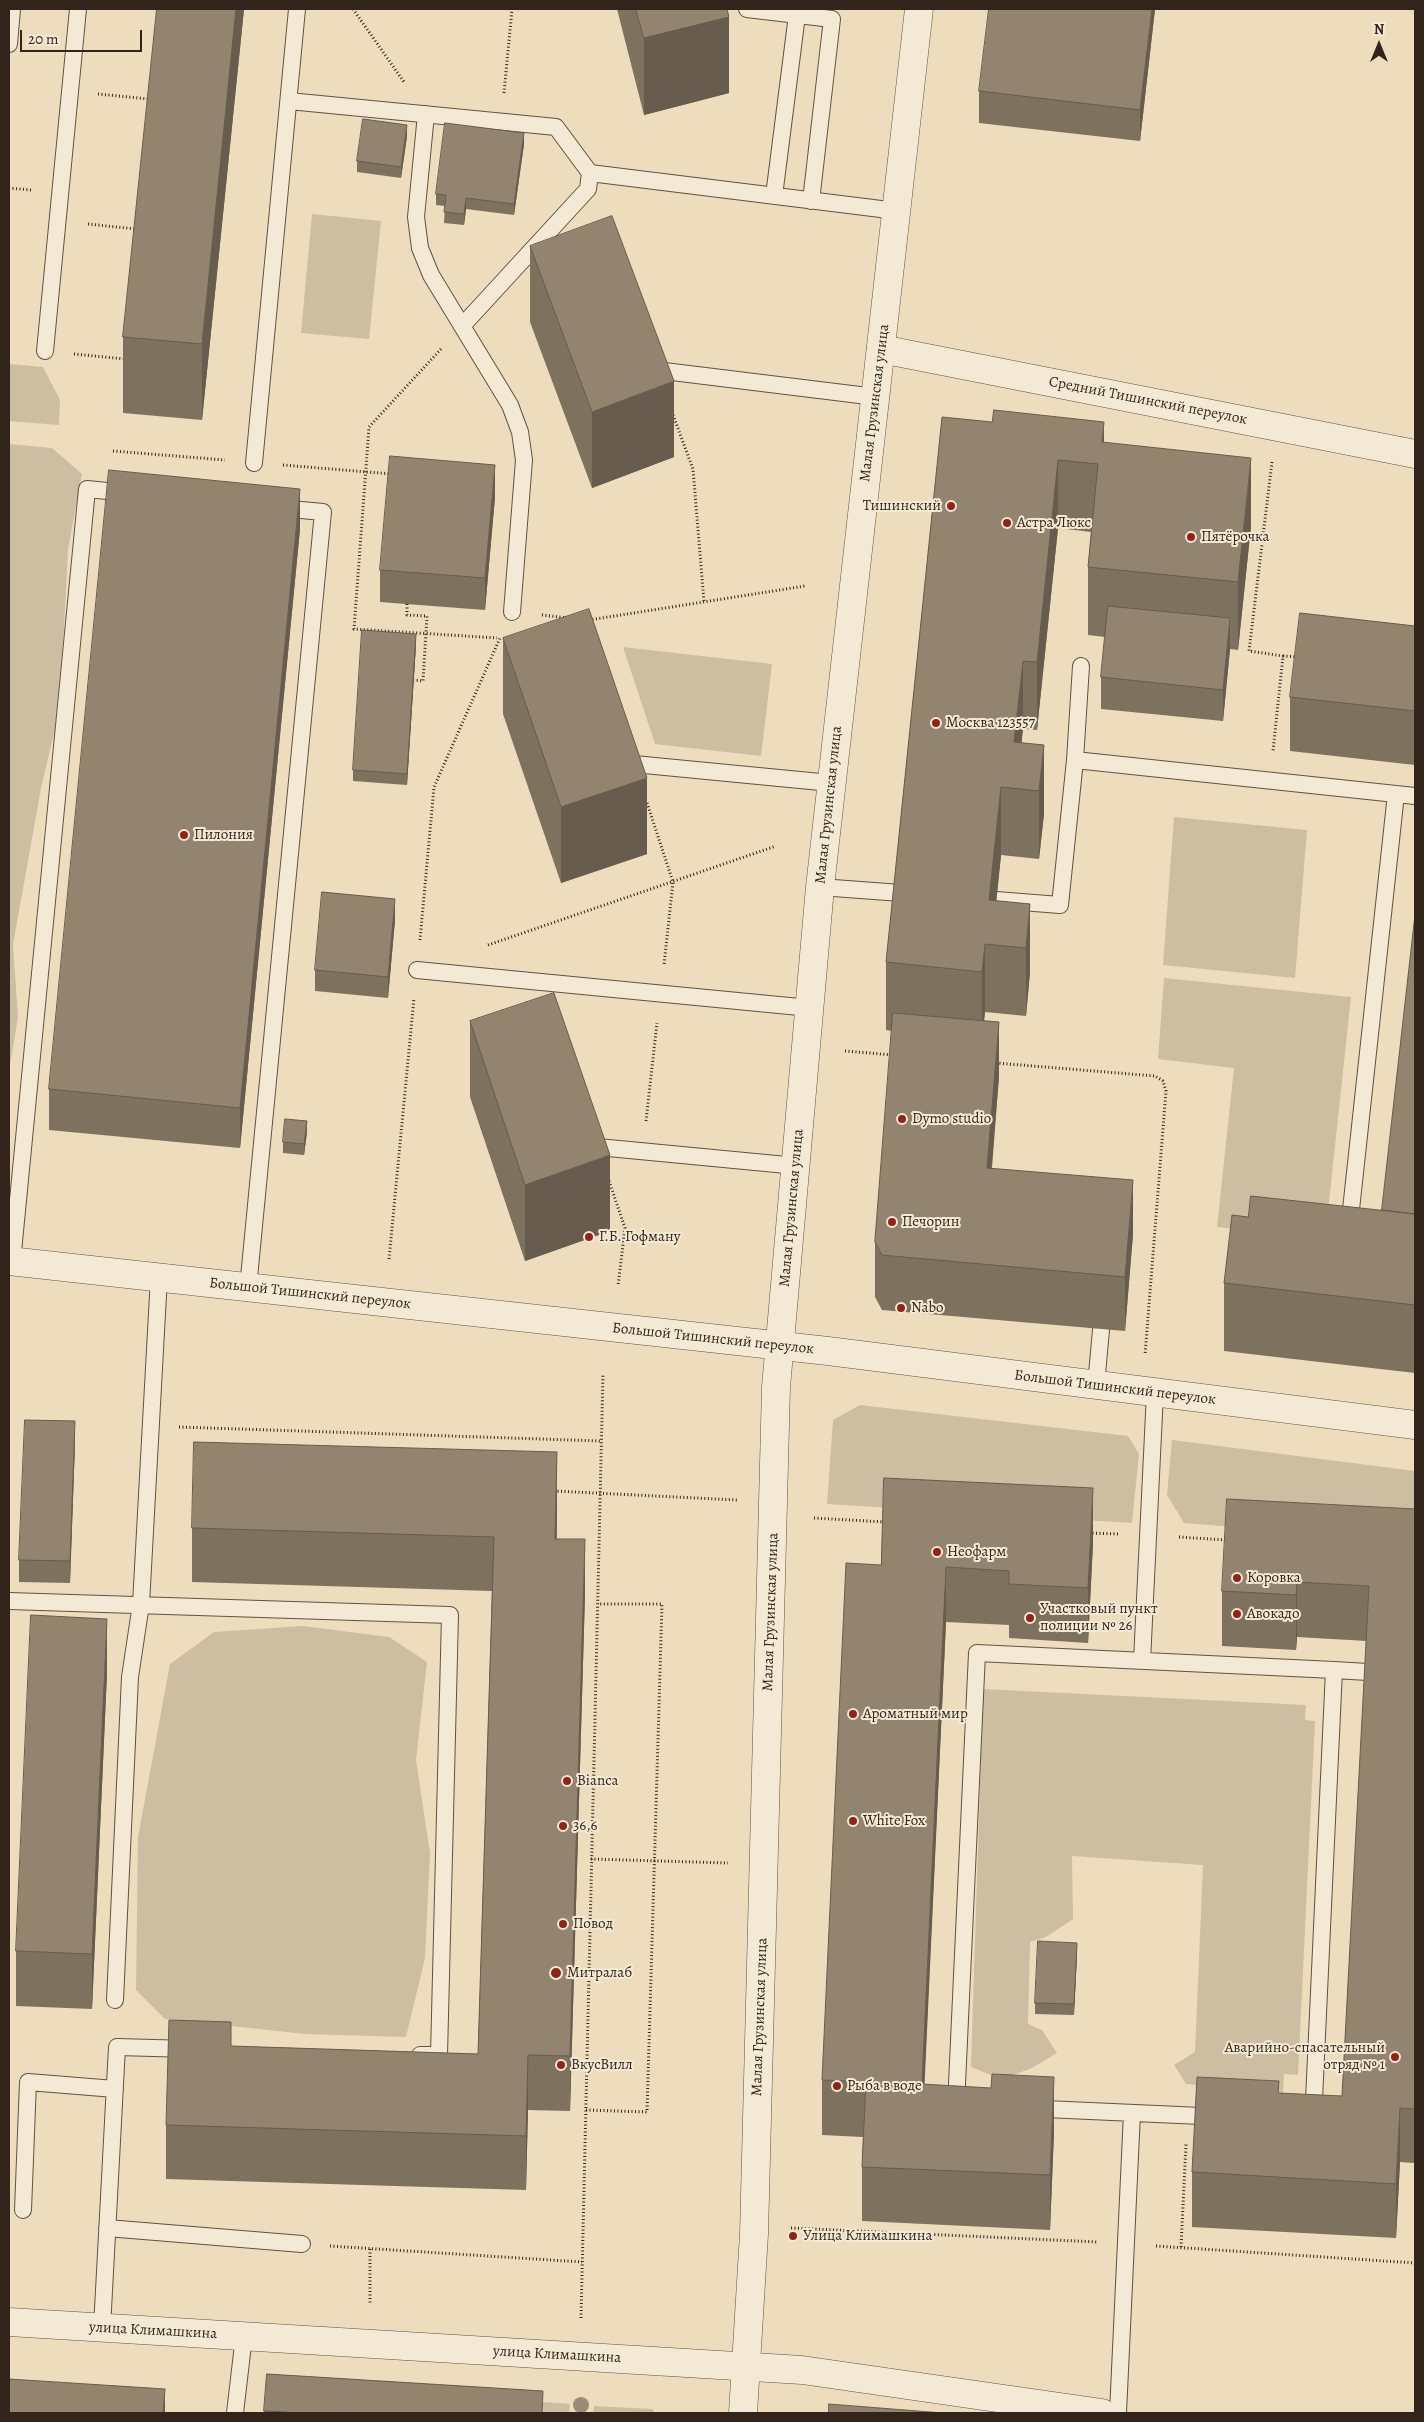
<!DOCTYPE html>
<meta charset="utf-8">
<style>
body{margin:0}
#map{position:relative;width:1424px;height:2422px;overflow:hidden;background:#edddbd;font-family:Alegreya,serif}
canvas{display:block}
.frame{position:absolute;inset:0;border:10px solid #32241a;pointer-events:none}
.north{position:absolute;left:1354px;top:20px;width:50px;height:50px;-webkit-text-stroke:4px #f3e9d4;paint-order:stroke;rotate:0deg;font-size:14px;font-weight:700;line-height:20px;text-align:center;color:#32241a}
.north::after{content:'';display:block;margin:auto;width:18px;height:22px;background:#32241a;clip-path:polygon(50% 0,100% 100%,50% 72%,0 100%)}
.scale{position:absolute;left:20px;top:30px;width:122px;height:22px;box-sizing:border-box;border:2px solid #32241a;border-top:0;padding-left:6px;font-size:15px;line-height:18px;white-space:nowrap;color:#32241a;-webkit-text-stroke:4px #f3e9d4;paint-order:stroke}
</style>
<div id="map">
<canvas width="1424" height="2422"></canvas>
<div class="frame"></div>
<div class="north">N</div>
<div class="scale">20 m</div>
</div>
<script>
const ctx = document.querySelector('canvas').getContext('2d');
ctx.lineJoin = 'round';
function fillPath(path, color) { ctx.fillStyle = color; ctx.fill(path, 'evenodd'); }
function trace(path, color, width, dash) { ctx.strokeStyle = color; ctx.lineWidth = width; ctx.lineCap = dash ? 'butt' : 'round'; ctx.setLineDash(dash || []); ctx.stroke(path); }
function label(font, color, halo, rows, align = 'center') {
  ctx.font = font + ' Alegreya,serif'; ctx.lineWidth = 4; ctx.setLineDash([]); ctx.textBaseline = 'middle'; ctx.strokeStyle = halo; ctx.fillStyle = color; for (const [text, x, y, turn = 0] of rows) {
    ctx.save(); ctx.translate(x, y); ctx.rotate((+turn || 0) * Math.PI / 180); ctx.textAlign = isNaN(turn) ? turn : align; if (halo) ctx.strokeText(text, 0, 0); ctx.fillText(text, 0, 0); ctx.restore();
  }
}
const green = new Path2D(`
 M312,214L381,221L369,339L301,333Z
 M9,364L43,367L60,400L59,425L9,421Z
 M9,444L52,448L82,474L68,549L64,630L55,729L41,788L13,945L18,1017L9,1071Z
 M623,647L772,664L761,756L655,744Z
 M1174,817L1307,830L1295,978L1163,965Z
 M1164,978L1351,997L1325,1239L1217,1227L1234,1068L1158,1059Z
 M860,1405L1128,1436L1139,1454L1132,1523L827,1504L833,1420Z
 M1172,1440L1415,1471V1541L1184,1523L1167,1495Z
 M303,1626L389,1637L427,1662L416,1760L430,1853L425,1958L406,2037L306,2034L165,2019L136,1990L138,1837L170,1664L214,1632Z
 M983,1689L1306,1705L1305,1720L1315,1721L1298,2075L1284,2074L1283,2093L1186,2084L1174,2065L1195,2052L1203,1865L1072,1856L1073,1919L1046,1937L1030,1942L1028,2024L1042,2030L1057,2053L1030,2069L1001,2079L971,2067Z
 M543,2402L570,2404L569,2413H542Z
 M594,2406L652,2409L656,2413H593Z`);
const path = new Path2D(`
 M353,9L404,82
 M504,93L512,9
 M98,94L149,99
 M9,188L31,190
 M88,224L136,229
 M441,349L369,427L354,629L497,638
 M74,354L125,359
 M673,415L693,469L704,602
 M113,451L225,460
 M1272,462L1249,651L1283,656L1273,751
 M283,465L392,474
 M407,604V615L427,616L423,681L414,680
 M542,615L568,618
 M589,620L805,586
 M1283,656L1298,657
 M647,803L673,882L664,965
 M420,940L434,787L500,638
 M488,945L776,846
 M845,1051L893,1055
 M996,1063L1155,1076L1163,1081L1166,1091L1145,1355
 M646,1121L657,1023
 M609,1181L625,1228L618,1286
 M389,1259L414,998
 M179,1427L601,1441
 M554,1491L737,1500
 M814,1518L885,1522
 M1089,1533L1118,1534
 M1179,1537L1227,1540
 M591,1859L728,1863
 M586,2110L647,2112L662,1604H598
 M791,2228L1097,2242
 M330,2246L582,2262
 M1156,2246L1415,2263
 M1181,2247L1186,2144
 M370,2249V2304
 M581,2318L603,1374`);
const service = new Path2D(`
 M747,9L832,19L811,201
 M9,44L12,9
 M289,101L556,127L590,173L588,189L463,325
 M426,114L416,217L420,248L431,275L510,405L520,432L524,460L512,612
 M590,173L897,211
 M774,196L797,15
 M45,351L78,9
 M656,370L876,397
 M254,463L297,9
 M1075,760L1081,666
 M634,764L831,783
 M1396,794L1415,796
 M820,887L901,893
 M996,900L1060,905L1075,760L1396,794L1349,1228
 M417,970L810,1008
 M598,1147L797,1166
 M12,1262L87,489L128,493
 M248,1288L323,512L279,508
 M1096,1385L1101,1330
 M9,1601L450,1615L439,2055H420
 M977,1653L1334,1670L1313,2121L956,2105Z
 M1142,1661L1155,1393
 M1334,1670L1368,1672
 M115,2000L130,1677L141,1604L159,1277
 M23,2210L28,2082L115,2089
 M107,2228L302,2244
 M102,2328L117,2047L190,2049
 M235,2413L244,2336
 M1118,2413L1132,2113`);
const minor = new Path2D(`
 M881,349L1415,454
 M9,2322L802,2370L1102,2413`);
const tertiary = new Path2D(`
 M9,1261L828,1351L1415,1425
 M743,2413L754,2234L776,1387L820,887L919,9`);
const trees = [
 [581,2405]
];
const wall = new Path2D(`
 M157,9H244L202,420L123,413V337Z
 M617,9H727L729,93L644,115Z
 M1155,9L1140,141L979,123V91Z
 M407,136L401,178L357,172V161Z
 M524,144L514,215L466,209L464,225L444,223L445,206L436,205V194Z
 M530,246L674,457L592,488L530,322Z
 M942,417L1104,443L1251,526L1238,650L1230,649L1223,721L1101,709V677L1105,637L1088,635V567L1091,532L1058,528L1037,730L1023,729L1021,743L1044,745V814L1039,859L1001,855L996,901L1030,904V972L1026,1016L985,1012L984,1020L999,1076L992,1168L1133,1234L1125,1331L882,1310L875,1297V1242L892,1031L886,1030V962Z
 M495,497L485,610L380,602V570Z
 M300,529L240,1148L49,1130V1089Z
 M1415,626V765L1290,751V697Z
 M503,638L647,854L561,883L503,714Z
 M416,645L407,785L353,781V770Z
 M1415,915V1373L1224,1351V1283L1248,1217L1382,1210Z
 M395,920L388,998L315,991V970Z
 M470,1021L610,1231L525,1261L470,1097Z
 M307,1132L304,1155L283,1153V1142Z
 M75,1443L70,1583L19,1582V1560Z
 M557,1507V1539L585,1594L570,2111L528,2110L526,2190L166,2179V2125L231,2046L478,2054L492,1591L192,1582V1528Z
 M1415,1509V2163L1400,2162L1396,2238L1192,2227V2172L1279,2093L1342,2096L1367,1641L1297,1637L1296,1650L1222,1646V1591Z
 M1093,1543L1088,1643L1009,1638V1625L946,1622L924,2085L1054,2132L1050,2230L862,2221V2167L863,2137L822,2135V2080L881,1565Z
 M107,1673L92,2009L16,2006V1951Z
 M1077,1954L1074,2015L1035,2014V2003Z
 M267,2374L543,2391L542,2413H264Z`);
const shadedWall = new Path2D(`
 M236,9H244L202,420V344Z
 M1152,9H1155L1140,141V110Z
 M729,17V93L644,115V38Z
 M407,125V136L401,178V167Z
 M524,133V144L514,215V204Z
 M466,198V209L464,225V214Z
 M674,381V457L592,488V412Z
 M1104,422V490L1102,442Z
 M1251,458V526L1238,650V582Z
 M1058,460V528L1037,730V662Z
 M495,465V497L485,610V578Z
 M300,489V529L240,1148V1108Z
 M1230,618V649L1223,721V690Z
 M416,634V645L407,785V774Z
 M1023,661V729L1017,789L1014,742Z
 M1044,745V814L1039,859V791Z
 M647,778V854L561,883V807Z
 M1001,787V855L992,945L989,900Z
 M395,899V920L388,998V977Z
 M1030,904V972L1026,1016V948Z
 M985,944V1012L982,1040V972Z
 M999,1022V1076L987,1223V1168Z
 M307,1121V1132L304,1155V1144Z
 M610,1155V1231L525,1261V1185Z
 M1133,1180V1234L1125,1331V1277Z
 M75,1421V1443L70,1583V1561Z
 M557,1452V1507L555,1593V1539Z
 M1093,1488V1543L1088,1643V1588Z
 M585,1539V1594L570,2111V2056Z
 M946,1567V1622L922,2139V2084Z
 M1297,1582V1637L1296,1650V1595Z
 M107,1619V1673L92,2009V1954Z
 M1077,1943V1954L1074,2015V2004Z
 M528,2055V2110L526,2190V2136Z
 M1054,2077V2132L1050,2230V2175Z
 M1400,2108V2162L1396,2238V2184Z
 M165,2389V2413H163Z`);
const building = new Path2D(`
 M157,9H236L202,344L123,337Z
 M636,9H727L729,17L644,38Z
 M989,9H1152L1140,110L979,91Z
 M363,119L407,125L401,167L357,161Z
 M445,123L524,133L514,204L466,198L464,214L444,212L446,195L436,194Z
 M612,216L674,381L592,412L530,246Z
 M994,410L1104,422L1102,442L1251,458L1238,582L1088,567L1098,464L1058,460L1037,662L1023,661L1014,742L1044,745L1039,791L1001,787L989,900L1030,904L1026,948L985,944L982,972L886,962L942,417L992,422Z
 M390,456L495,465L485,578L380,570Z
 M109,470L300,489L240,1108L49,1089Z
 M1108,606L1230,618L1223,690L1101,677Z
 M589,609L647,778L561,807L503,638Z
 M1300,613L1415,626V711L1290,697Z
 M362,630L416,634L407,774L353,770Z
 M322,892L395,899L388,977L315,970Z
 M1415,915V1214L1382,1210Z
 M554,993L610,1155L525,1185L470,1021Z
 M893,1013L999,1022L987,1168L1133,1180L1125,1277L882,1255L875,1242Z
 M285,1119L307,1121L304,1144L283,1142Z
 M1251,1196L1415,1214V1305L1224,1283L1232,1215L1248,1217Z
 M25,1420L75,1421L70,1561L19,1560Z
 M194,1442L557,1452L555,1539H585L570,2056L528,2055L526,2136L166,2125L169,2020L231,2022V2046L478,2054L494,1537L192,1528Z
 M884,1478L1093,1488L1088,1588L1009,1584V1571L946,1567L922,2084L991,2088L992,2074L1054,2077L1050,2175L862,2167L866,2082L822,2080L846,1563L881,1565Z
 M1227,1499L1415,1509V2109L1400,2108L1396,2184L1192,2172L1197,2077L1279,2081L1278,2093L1342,2096L1369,1586L1297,1582L1296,1595L1222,1591Z
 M31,1615L107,1619L92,1954L16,1951Z
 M1038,1941L1077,1943L1074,2004L1035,2003Z
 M267,2374L543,2391L542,2413H303L264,2411Z
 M9,2379L165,2389L163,2413H9Z
 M829,2404L943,2413H829Z`);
const markers = [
 [951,506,5,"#8f2418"],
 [1007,523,5,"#8f2418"],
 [1191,537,5,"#8f2418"],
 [936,723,5,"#8f2418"],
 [184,835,5,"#8f2418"],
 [902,1119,5,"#8f2418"],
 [892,1222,5,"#8f2418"],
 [589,1237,5,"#8f2418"],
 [901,1308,5,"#8f2418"],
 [937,1552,5,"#8f2418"],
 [1237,1578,5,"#8f2418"],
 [1237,1614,5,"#8f2418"],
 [1030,1618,5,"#8f2418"],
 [853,1714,5,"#8f2418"],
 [567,1781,5,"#8f2418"],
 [853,1821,5,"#8f2418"],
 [563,1826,5,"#8f2418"],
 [563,1924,5,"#8f2418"],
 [556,1973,6,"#8f2418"],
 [1395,2057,5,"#8f2418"],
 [561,2065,5,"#8f2418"],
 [837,2086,5,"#8f2418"],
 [793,2236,5,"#8f2418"]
];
const streetNames = [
 ["Средний Тишинский переулок",1148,401,11],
 ["Малая Грузинская улица",875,403,-83],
 ["Малая Грузинская улица",829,805,-84],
 ["Малая Грузинская улица",792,1208,-85],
 ["Большой Тишинский переулок",310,1294,6],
 ["Большой Тишинский переулок",713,1339,6],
 ["Большой Тишинский переулок",1115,1388,7],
 ["Малая Грузинская улица",771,1612,-88],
 ["Малая Грузинская улица",760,2017,-88],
 ["улица Климашкина",153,2331,3],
 ["улица Климашкина",557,2355,3]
];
const poiNames = [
 ["Тишинский",941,506,"right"],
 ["Астра Люкс",1017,523],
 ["Пятёрочка",1201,537],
 ["Москва 123557",946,723],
 ["Пилония",194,835],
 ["Dymo studio",912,1119],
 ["Печорин",902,1222],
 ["Г.Б. Гофману",599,1237],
 ["Nabo",911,1308],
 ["Неофарм",947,1552],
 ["Коровка",1247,1578],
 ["Участковый пункт",1040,1609],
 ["полиции № 26",1040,1626],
 ["Авокадо",1247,1614],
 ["Ароматный мир",863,1714],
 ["Bianca",577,1781],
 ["White Fox",863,1821],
 ["36,6",573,1826],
 ["Повод",573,1924],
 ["Митралаб",567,1973],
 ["Аварийно-спасательный",1385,2048,"right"],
 ["отряд № 1",1385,2065,"right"],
 ["ВкусВилл",571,2065],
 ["Рыба в воде",847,2086],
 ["Улица Климашкина",803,2236]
];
fillPath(green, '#cdbea1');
trace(service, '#615243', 18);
trace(minor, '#615243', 29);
trace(tertiary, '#615243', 29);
trace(path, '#32241a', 3, [1, 2.5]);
trace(service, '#f3e9d4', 16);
trace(minor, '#f3e9d4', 28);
trace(tertiary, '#f3e9d4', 28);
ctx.fillStyle = '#9c8c76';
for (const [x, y] of trees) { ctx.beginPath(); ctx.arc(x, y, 8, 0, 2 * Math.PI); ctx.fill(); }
fillPath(wall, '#7e725f');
fillPath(shadedWall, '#675c4e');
fillPath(building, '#93846f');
trace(building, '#675c4e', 1);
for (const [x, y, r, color] of markers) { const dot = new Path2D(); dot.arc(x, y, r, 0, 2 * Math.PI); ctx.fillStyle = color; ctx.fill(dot); trace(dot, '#f3e9d4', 2); }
label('15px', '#32241a', '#f3e9d4', streetNames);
label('15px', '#32241a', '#f3e9d4', poiNames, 'left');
</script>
